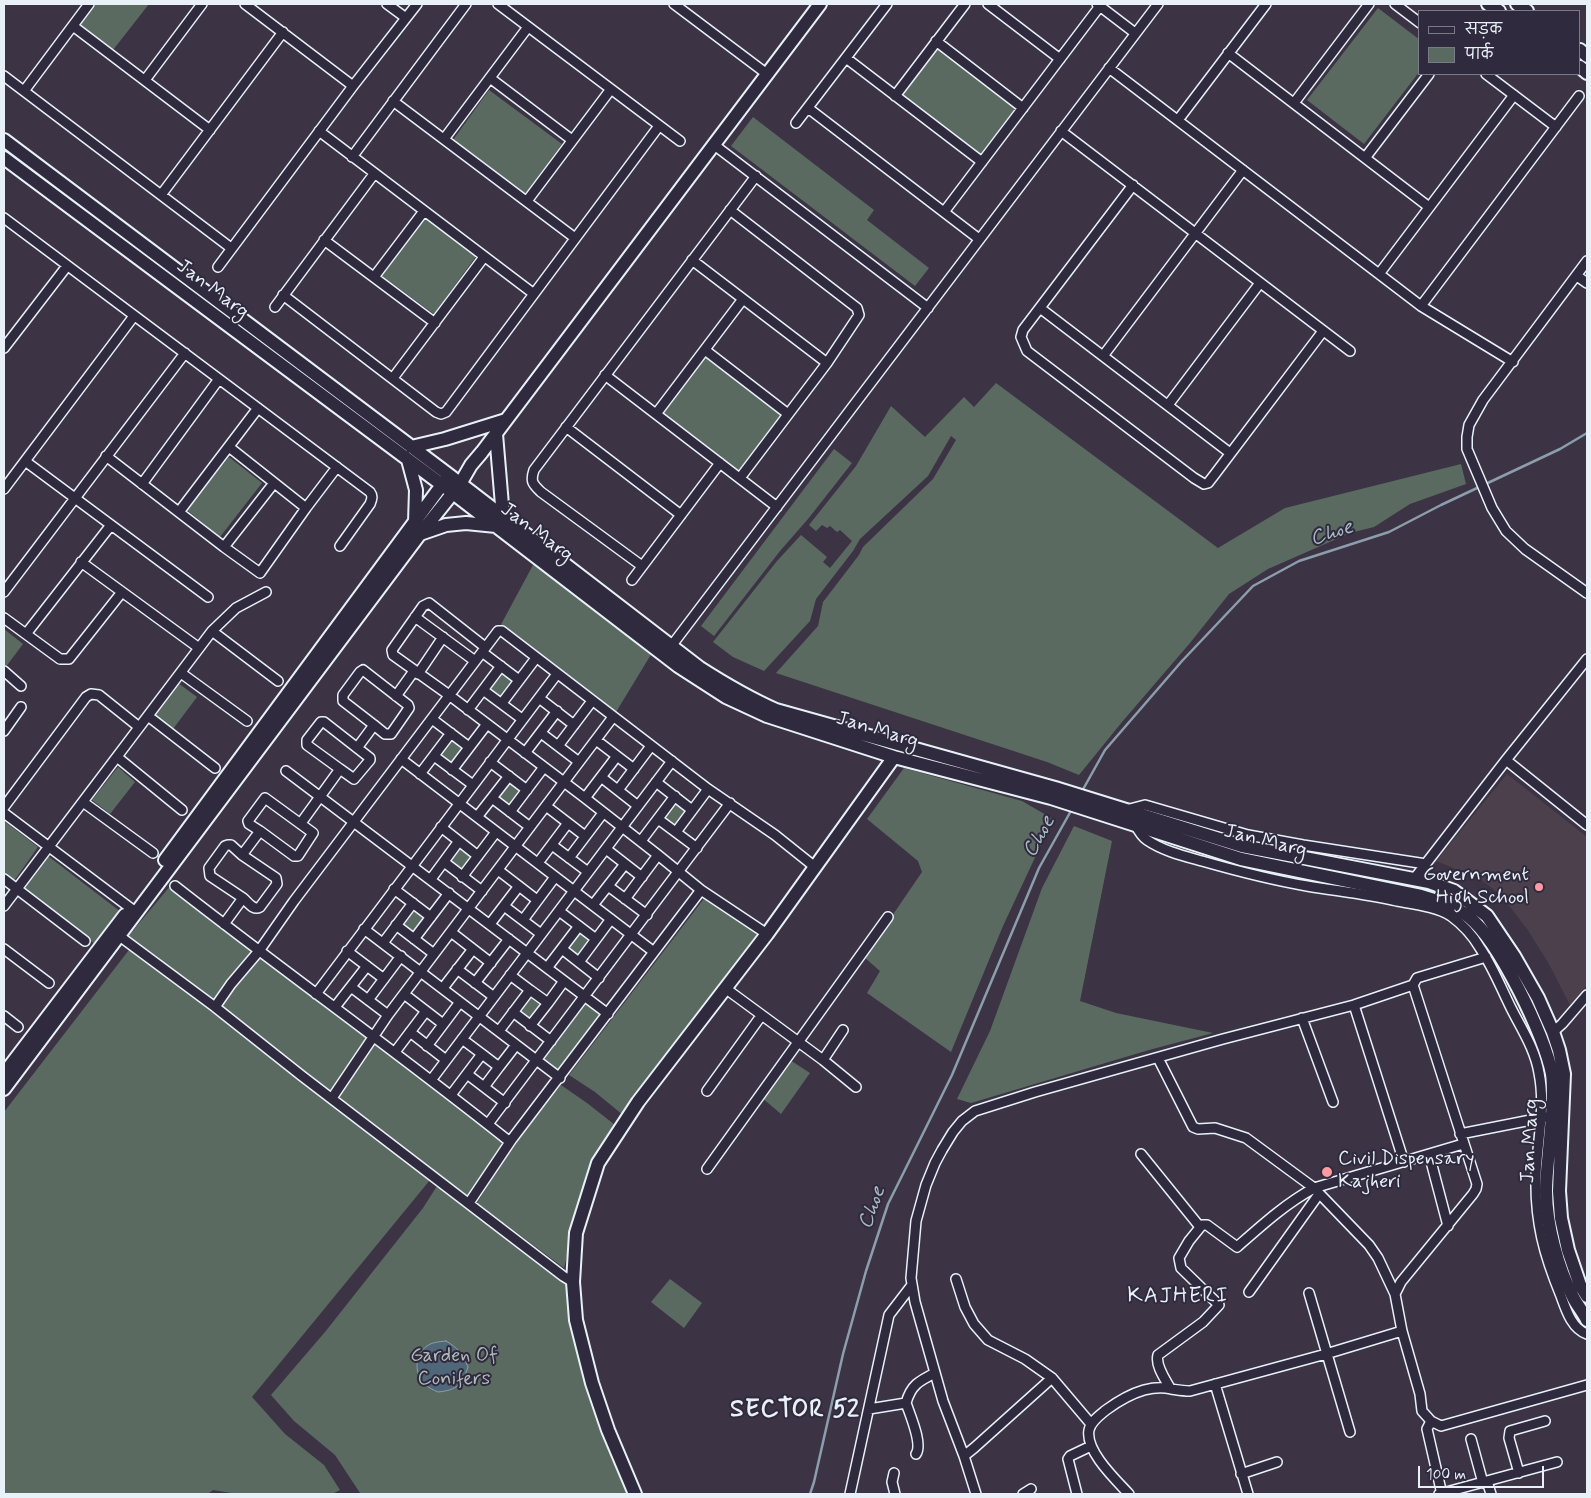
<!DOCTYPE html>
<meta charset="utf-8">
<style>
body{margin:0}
#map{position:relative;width:1591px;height:1498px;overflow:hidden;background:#3c3444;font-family:Mynerve,"Playpen Sans Deva",sans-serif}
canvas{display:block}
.frame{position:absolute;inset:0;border:5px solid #e8f1f8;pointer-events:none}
.legend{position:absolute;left:1418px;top:10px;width:162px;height:65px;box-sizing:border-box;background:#2f2a3d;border:1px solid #797a88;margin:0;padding:6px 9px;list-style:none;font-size:15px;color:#e8f1f8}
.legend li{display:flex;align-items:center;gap:10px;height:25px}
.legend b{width:25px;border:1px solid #797a88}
.scale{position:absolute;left:1418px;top:1466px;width:126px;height:22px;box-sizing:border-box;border:2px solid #e8f1f8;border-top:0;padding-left:6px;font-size:15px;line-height:18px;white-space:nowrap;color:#e8f1f8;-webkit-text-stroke:4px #2f2a3d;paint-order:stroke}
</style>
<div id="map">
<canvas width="1591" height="1498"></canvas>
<div class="frame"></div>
<ul class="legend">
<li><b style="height:6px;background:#2f2a3d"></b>सड़क</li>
<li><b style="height:14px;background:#5b6a61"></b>पार्क</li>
</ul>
<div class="scale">100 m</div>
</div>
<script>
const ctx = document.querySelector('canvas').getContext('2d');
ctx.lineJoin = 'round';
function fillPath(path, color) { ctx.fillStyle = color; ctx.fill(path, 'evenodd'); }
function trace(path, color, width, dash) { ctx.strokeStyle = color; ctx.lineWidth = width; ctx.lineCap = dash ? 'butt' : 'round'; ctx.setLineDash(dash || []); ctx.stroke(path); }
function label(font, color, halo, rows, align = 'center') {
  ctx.font = font + ' Mynerve,sans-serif'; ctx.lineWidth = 4; ctx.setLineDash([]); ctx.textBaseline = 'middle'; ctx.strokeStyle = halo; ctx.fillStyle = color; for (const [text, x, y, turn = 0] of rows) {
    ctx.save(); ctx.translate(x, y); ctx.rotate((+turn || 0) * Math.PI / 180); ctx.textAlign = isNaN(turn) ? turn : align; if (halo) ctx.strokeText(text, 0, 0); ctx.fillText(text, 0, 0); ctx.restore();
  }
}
const built = new Path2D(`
 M1507,774L1587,837V985L1570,1005L1549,964L1527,929L1501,895L1480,879L1436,861Z`);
const green = new Path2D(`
 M96,4H149L113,50L80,24Z
 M1378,8L1420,40V71L1364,144L1307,100Z
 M937,47L1016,108L980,155L901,94Z
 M489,90L562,144L525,194L453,140Z
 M753,117L874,210L867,220L929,268L915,286L731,146Z
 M425,217L477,255L434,314L382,276Z
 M705,350L788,414L740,478L656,414Z
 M996,383L1218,548L1285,508L1461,464L1466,484L1410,504L1374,527L1350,533L1268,569L1229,594L1190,643L1122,722L1079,775L1047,762L776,673L818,626L823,602L859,555L863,547L933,479L956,440L951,436L928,476L860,539L853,551L816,599L810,621L764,671L733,657L713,642L777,561L801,535L827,557L823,562L830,568L852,541L840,530L837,532L830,526L827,528L822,525L816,531L809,525L856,466L891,406L925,437L964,397L974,407Z
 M834,449L852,463L808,519L780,551L714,636L701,626Z
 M229,457L262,483L220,537L187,510Z
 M540,552L658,643L613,717L497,632Z
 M4,629L23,644L5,668L4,667Z
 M502,670L515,681L501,700L487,689Z
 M178,683L197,697L173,729L154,715Z
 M451,737L465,747L451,765L438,755Z
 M118,767L135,782L110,814L92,800Z
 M904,768L1022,801L1053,819L1003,926L951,1052L867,993L880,971L864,957L922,872L918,861L867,819Z
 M509,780L523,791L510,808L496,798Z
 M675,800L688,811L675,828L662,818Z
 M4,821L38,847L14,881L4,872Z
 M1074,826L1112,841L1080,1001L1116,1013L1213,1033L1149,1050L971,1103L957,1099L990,1031L1042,888Z
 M460,845L474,856L462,872L448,861Z
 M48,856L121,912L96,945L23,888Z
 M171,885L510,1144L464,1205L572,1287L576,1336L634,1494H359L360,1493L335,1455L294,1421L271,1395L325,1332L423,1208L437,1186L430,1180L252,1397L285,1434L324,1465L340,1490L332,1494H237L213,1490L208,1494H4V1112L132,946L125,940Z
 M706,896L758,934L654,1072L631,1100L623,1115L595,1092L569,1075Z
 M414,907L428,917L414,935L400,925Z
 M580,930L592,940L579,958L566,948Z
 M531,993L544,1004L530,1021L518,1012Z
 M585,997L608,1014L560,1078L537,1060Z
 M790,1060L810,1073L781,1114L761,1097Z
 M561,1085L587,1103L615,1125L589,1166L564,1268L477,1203L511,1148Z
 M670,1279L702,1303L684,1328L651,1302Z`);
const water = new Path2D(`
 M446,1341C458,1348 463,1354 468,1367C462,1385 457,1390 438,1392C434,1390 428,1388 425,1384C414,1374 414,1355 427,1346C432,1342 439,1342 446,1341Z`);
const stream = new Path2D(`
 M1081,793L1105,750L1182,661L1253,586L1299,561L1389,532L1441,505L1560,449L1587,433
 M810,1494L814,1482L843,1354L866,1271L888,1204L952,1075L1039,868L1072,809`);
const street = new Path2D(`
 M245,4L353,86
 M387,4L406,18
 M498,4L680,141
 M674,4L767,74
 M988,4L1060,59
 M1097,4L1135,33
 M1395,4L1420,23
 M73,26L210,130
 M936,41L1023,108
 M1228,53L1429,207
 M846,58L982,162
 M1109,68L1421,306L1513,362
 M1486,74L1556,127
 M4,76L231,248
 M490,78L572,140
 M145,80L202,4
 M24,91L89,4
 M895,96L965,4
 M393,101L575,238
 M1294,103L1369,4
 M808,108L979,239
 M1178,120L1266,4
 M796,123L887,4
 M319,131L534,294
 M1061,131L1350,351
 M444,139L528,27
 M713,144L928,308
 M352,157L466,4
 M1365,158L1429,74
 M1133,185L1023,330L1021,337L1027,351L1194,478L1204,484L1208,483L1215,474L1323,331
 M161,195L283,32
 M527,201L611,89
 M730,210L857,308L859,315L827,363L740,478
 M944,212L1100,6
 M4,218L370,492C373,496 372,499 370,504L340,546
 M324,240L435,323
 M692,260L827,363
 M1587,261L1483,400L1469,425L1467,437V449L1492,508L1506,531L1525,549L1587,593
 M218,267L353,86L417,4
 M1379,274L1514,95
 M1577,276L1587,283
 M374,277L424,211
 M283,295L436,412L441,414L446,412L659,126
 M1421,306L1579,96
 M275,307L374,174
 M1040,308L1230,453
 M4,348L67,266
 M705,350L788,414
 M1103,356L1243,170
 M605,375L777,507
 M393,378L484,257
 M1168,405L1260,283
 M656,414L743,299
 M566,427L681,515
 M229,447L306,508
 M106,456L224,547L260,573L306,508L337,467
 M25,461L208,597
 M142,484L219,379
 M4,489L134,316
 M179,512L258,408
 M224,547L274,483
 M81,562L199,648
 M642,566L541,492C533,484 530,482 534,470L756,176
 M632,580L720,463
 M4,592L185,353
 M415,617L475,661
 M4,618L60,659H69L122,592
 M212,631L278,681
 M26,634L111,525
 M485,647L429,603L423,606L392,650L393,655L449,695L585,798L658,855L701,890L767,934
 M669,649L1158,4
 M482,652L519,680
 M4,671L21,686
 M181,673L247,721
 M418,674L443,637
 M483,690L522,719
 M396,696L414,671
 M539,698L574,725
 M502,703L536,658
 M468,710L501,666
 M148,716L215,768
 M432,719L469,747
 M4,731L21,707
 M541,733L579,762
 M596,740L634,769
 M558,746L592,701
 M357,748L374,725L343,701V695L360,672L363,670L408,705L409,708L391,734H385L374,725
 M525,753L557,711
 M434,756L473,785
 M117,757L182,810
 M401,759L654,952
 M1506,760L1587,825
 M490,762L527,790
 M452,770L487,724
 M286,771L608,1014
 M420,774L451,733
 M601,777L638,806
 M656,782L692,810
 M618,790L651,746
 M492,798L530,827
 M585,798L617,756
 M83,802L153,853
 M546,806L585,836
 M4,807L86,697L91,694L99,695L139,727
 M1126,810L1145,805L1248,835L1303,845L1426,864
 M510,812L544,767
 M4,813L137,913
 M477,817L509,776
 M658,819L697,848
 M301,823L340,769L307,745V740L321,722H324L370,758V760L354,779L340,769
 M1135,824C1138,830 1141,836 1147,840C1163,851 1184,856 1202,861C1237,871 1272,880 1307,886C1337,891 1367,894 1397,901C1413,904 1438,907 1451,916C1462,924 1473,936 1480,948C1493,967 1501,988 1511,1008C1522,1030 1535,1049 1539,1073C1546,1108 1537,1142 1536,1177C1535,1222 1544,1255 1561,1296C1566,1310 1572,1329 1587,1334
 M441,827L478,856
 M676,832L708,789
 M641,841L675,796
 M552,845L588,872
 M606,849L642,877
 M242,855L260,831L249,824L248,821L265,798L313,833L298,856H294L260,831
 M569,858L603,813
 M444,862L482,891
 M538,863L568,823
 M498,870L537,900
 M462,877L496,832
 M4,879L85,941
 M431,879L459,841
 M1414,879L1506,760L1587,659
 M175,886C286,973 400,1054 510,1142
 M608,886L647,915
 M394,889L431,917
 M625,899L658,855
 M593,905L625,864
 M4,906L212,631L236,608L266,592
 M504,906L541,934
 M559,911L596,939
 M523,920L555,877
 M224,924L243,898L210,876L209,868L225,846L228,845H231L242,855L276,878L277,884L260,907C253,911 248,902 243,898
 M490,924L519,886
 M396,925L434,954
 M364,929L560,1078
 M114,932L215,1007L302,1076L563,1276L573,1282
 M451,932L491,963
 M414,939L449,893
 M383,943L413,903
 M4,949L49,983
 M562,949L599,978
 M347,951L384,979
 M579,962L611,919
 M547,968L579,926
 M457,969L494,997
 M510,975L530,990
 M475,983L509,939
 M1413,985L1417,978L1486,957
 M351,987L388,1015
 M443,988L473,949
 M725,988L823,1060L856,1087
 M316,994L557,674
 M404,994L443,1024
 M368,1000L401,956
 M1354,1005L1404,1162
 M215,1007L231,984L259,951L294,901L498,631H502L708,789L775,835L815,867
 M335,1007L367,966
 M513,1012L551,1041
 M4,1016L18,1027
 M1302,1018L1333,1102
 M530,1026L548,1003
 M499,1031L530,990L548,1003L564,981
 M410,1032L446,1060
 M1553,1032L1562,1024L1587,995
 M462,1039L482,1054
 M427,1046L460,1002
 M395,1052L426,1011
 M1158,1058L1193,1127L1198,1129L1215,1128L1246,1138L1314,1188C1285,1204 1262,1225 1237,1247L1207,1225H1202L1189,1241L1179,1258L1181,1268L1219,1305L1203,1322L1158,1355C1155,1365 1165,1379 1170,1388
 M823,1060L843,1030
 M467,1074L505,1103
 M432,1079L672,761
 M484,1087L499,1067
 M707,1091L761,1016
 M451,1095L482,1054L499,1067L516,1045
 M332,1098L388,1015L613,717
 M488,1124L730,803
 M1460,1134L1546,1117
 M1141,1154L1200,1227
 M1429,1154L1448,1226
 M707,1169L888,917
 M469,1203L512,1139L701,890
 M956,1279L965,1307L974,1324L988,1340L1025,1359L1052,1378L1091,1424
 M1249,1292L1319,1194
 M1309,1293L1350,1432
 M1395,1294L1378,1258L1369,1245L1314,1188L1463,1144
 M1215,1384L1248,1494
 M906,1403C910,1415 923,1444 916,1454
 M869,1409L906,1403C911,1385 919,1381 935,1373
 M1431,1421L1427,1429L1441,1490V1494
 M1471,1439L1483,1483
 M964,1456L974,1448L1052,1378
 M894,1473L892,1482L895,1494
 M1519,1473L1509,1438L1510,1431L1545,1421
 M1241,1474L1277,1462
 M1487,1481L1491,1494
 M850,1494L889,1315L912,1285
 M976,1494L964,1456L943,1401L915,1302L911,1278L916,1221L926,1185L935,1163L942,1150L953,1132L962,1121L975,1111L1035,1092L1223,1039L1354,1005L1413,985L1477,1184L1476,1189L1473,1194L1401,1282L1395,1294L1402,1331L1420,1394L1422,1411L1431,1421L1441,1426L1587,1385
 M1023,1494L1031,1489
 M1077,1494L1068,1459L1070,1456L1091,1446
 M1129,1494C1116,1480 1085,1451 1089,1430C1091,1421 1100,1415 1106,1410C1117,1402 1130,1394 1144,1390C1152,1388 1163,1387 1171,1389C1178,1390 1183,1391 1190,1391L1326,1354L1402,1331
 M1439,1494L1557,1462`);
const secondary = new Path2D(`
 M1488,4L1499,11
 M1517,4L1527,11
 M1580,50L1587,56
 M1580,67L1587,73
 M4,140L449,475L700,668C725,684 749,698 776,710L1055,788L1242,846L1429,882L1454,891L1487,916L1514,956L1538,998L1553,1032L1559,1050L1564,1074L1559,1191L1561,1218L1568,1250L1580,1285L1587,1296
 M4,158L453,493L678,666L726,697L767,716L894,757L1051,798L1241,859L1421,896C1438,901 1455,906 1469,917C1499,941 1545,1036 1552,1074C1555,1094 1551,1128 1549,1150C1548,1163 1546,1177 1546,1191C1546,1224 1558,1269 1573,1297C1577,1305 1583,1312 1587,1320
 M496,434L503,517
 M411,447L445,439L506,420
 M408,460L416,490L415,522
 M420,534L446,525L466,523L496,526
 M165,860L447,478
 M4,1074L125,915
 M4,1089L420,534L460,484L471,465L482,452L820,4
 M635,1494L608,1430L592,1383L576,1320L573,1282L576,1233L598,1163L638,1102L767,934L894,757`);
const markers = [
 [1539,887,5,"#ff9aa2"],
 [1327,1172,6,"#ff9aa2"]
];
const streetNames = [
 ["Jan Marg",212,290,37],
 ["Jan Marg",536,533,37],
 ["Jan Marg",877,731,17],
 ["Jan Marg",1265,842,14],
 ["Jan Marg",1531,1141,-87]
];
const poiNames = [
 ["Government",1529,876],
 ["High School",1529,899],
 ["Civil Dispensary",1338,1160,"left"],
 ["Kajheri",1338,1183,"left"]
];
const parkNames = [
 ["Garden Of",454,1357],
 ["Conifers",454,1380]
];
const waterNames = [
 ["Choe",1332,534,-18],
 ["Choe",1040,837,-61],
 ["Choe",873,1208,-70]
];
const quarterNames = [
 ["KAJHERI",1178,1297]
];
const districtNames = [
 ["SECTOR 52",795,1411]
];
fillPath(built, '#4c404c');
fillPath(green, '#5b6a61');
fillPath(water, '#4f6779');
trace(water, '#8c9eac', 1);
trace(stream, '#8c9eac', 2.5);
trace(street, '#e8f1f8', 12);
trace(secondary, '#e8f1f8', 16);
trace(street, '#2f2a3d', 9);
trace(secondary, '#2f2a3d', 12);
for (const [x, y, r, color] of markers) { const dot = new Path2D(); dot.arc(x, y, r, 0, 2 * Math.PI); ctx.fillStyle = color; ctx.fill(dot); trace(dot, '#2f2a3d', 2); }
label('20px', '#e8f1f8', '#2f2a3d', streetNames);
label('20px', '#e8f1f8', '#2f2a3d', poiNames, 'right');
label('20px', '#b0bbbc', '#2f2a3d', parkNames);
label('italic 21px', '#abbac5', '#2f2a3d', waterNames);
ctx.letterSpacing = '1px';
label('22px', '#e8f1f8', '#2f2a3d', quarterNames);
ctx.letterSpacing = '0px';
ctx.letterSpacing = '1px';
label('bold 25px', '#e8f1f8', '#2f2a3d', districtNames);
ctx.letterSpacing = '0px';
</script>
